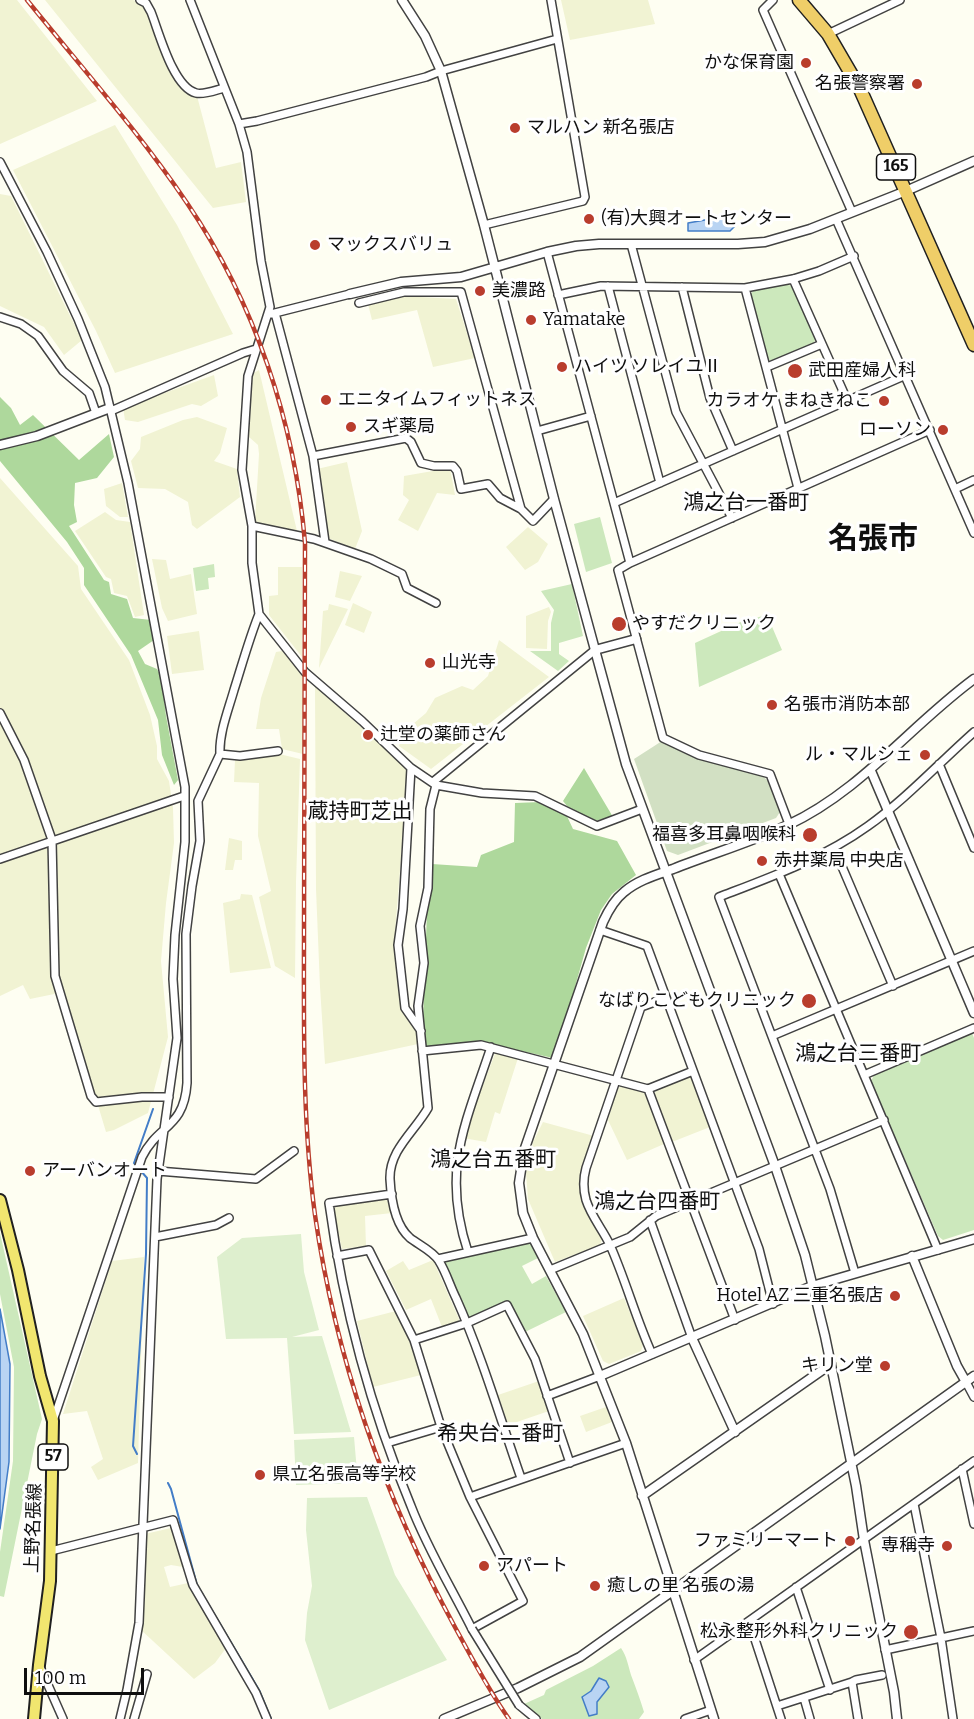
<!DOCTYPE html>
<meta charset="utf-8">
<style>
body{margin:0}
#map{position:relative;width:974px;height:1719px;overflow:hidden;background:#fefef2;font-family:Bitter,serif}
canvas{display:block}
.scale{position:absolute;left:24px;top:1668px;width:120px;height:27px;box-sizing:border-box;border:3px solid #0f0f0f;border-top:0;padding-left:8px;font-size:18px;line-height:21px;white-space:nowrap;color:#0f0f0f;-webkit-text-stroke:4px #fff;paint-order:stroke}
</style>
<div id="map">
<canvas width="974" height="1719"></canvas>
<div class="scale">100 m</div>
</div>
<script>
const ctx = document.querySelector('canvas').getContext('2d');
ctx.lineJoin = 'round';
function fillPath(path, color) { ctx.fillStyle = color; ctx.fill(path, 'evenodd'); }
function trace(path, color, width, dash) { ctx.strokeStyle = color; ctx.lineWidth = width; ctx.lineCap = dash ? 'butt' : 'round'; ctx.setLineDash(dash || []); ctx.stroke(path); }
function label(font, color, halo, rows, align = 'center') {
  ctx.font = font + ' Bitter,"Noto Sans JP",serif'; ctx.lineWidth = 6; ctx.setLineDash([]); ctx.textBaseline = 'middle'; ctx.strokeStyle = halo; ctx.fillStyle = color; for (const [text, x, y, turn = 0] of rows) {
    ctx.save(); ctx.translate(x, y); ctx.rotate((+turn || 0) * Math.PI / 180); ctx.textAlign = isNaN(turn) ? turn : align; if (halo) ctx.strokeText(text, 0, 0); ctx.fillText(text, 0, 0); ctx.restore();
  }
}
const farmland = new Path2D(`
 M0,0H17L97,101L0,144Z
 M45,0H133L143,4L148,11L171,73L187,91L197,96L216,168L241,162L246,202L213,208Z
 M561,0H648L655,24L570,40Z
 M115,125L177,225L233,334L115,373L96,331L13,170Z
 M0,194L11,196L82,340L64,355L44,327L0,306Z
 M402,296L456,299L475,358L433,367L417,310L372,320L368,304Z
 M259,370L297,531L255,522L259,454L258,445L249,437L248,415L249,383L252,374Z
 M214,375L218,396L201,406L192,404L138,422L125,420L123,408Z
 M197,417L227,428L220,453L214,461L237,469L240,497L197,529L192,525L188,502L165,489L138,488L131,461L140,449L141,437L183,420Z
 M347,462L362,531L355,549L328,538L317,469Z
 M450,468L455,495L437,493L418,531L398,520L409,500L403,495L404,476Z
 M0,478L78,566L81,589L129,660L150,715L157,746V759L169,781L173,808L174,843L166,903L161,961L168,1037L148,1113L114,1130L106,1132L64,992L30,999L23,985L0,996Z
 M122,483L128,517H120L106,506L104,489Z
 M105,512L116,520L130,522L144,615L135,617L127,596L114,593L111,579L106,577L75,531Z
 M528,527L548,544L538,562L525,570L506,547Z
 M152,559L166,560L170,579L191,574L197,614L168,621L162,608Z
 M278,567H302V657L269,615V596L278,595Z
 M340,571L362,576L350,601L335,597Z
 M353,603L372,612L364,633L345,625Z
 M329,604L348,609L319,668L323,611L328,610Z
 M549,607L551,612L548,621L547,649L526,648V616Z
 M199,631L204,670L172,674L167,636Z
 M499,640L549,677L431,769L399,746L406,730L426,713L435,698L462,686L473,690L488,676Z
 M282,651L306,675L303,754L282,749L279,729H256L261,698L276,652Z
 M315,686L408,769L394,945L401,1006L409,1022L417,1033L418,1044L325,1064L320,987L316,889Z
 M275,753L300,759L296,882L295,978L275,966L259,897L271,891L258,836L259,783L234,782L235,760Z
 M229,838L242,841V860H235L233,870H225Z
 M241,894L252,895L271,968L230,973L223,903L240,899Z
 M496,1051L518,1058L500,1114L495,1112L486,1142L463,1138Z
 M687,1076L693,1080L710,1127L672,1142L654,1095L657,1089Z
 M622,1085L642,1091L646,1094L664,1144L627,1160L608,1120L617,1089Z
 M543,1122L594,1136L581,1179L580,1192L585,1207L602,1239L600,1245L555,1262L528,1199L526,1173L533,1142Z
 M385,1199L390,1203L392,1213L365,1216L366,1246L342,1249L333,1210L338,1204Z
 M144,1257L138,1463L98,1480L91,1467L103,1459L87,1411L63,1414L112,1261Z
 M433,1260L459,1319L457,1324L442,1327L431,1299L406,1310L386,1271L403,1261L409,1270Z
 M624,1298L643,1345L641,1351L609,1364L603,1361L583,1316Z
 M396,1311L411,1340L421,1375L373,1387L357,1321Z
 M539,1381L549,1411L508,1425L498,1395Z
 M606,1407L612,1422L586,1432L580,1416Z
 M171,1528L183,1567L171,1565L164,1567L170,1587L188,1583L226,1648L215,1663L194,1679L140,1629L145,1534Z`);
const green = new Path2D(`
 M787,284L793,287L816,338L813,344L773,362L768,359L751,294L754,289Z
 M600,517L612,563L586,572L574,524Z
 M214,564L215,577L208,578L209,589L196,591L193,568Z
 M572,584L583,636L559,643V654L569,661L558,671L530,651H551V623L554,610L541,591Z
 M767,615L782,650L699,687L695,643L743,621Z
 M972,1033L974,1038V1230L943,1240L938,1236L871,1081L874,1075Z
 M0,1233L42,1419L37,1434L4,1597L0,1596V1552L13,1461L14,1367L0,1294Z
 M530,1241L538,1258L522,1266L532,1284L546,1276L566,1312L525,1332L509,1304L468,1320L444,1261Z
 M621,1648C627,1657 628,1665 631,1675C636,1688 640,1699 644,1712L639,1719H542L524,1704L544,1695L546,1690L593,1666Z`);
const forest = new Path2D(`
 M0,397L11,408L20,425L33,415L79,460L109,434L114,457L97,478L75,483L74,505L77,522L69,526L104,580L109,582L111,594L127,599L133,618L151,620L154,640L138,651L145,664L157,669L161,676L166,716L178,780L174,785L162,755L158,720L131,655L84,585V568L67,542L0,461Z
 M584,768L613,817L594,821L567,806L563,801Z
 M541,802L566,814L573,829L617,841L636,875L612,894L601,910L586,948L567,1015L553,1058L481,1042L422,1048L427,911L432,864L477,867L481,855L514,842L515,803Z`);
const cemetery = new Path2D(`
 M662,741L698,758L763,776L768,781L780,812L776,818L678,855L667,851L634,759Z`);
const pitch = new Path2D(`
 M301,1234L304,1272L319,1330L292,1337L322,1336L351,1432L294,1434L287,1338L226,1339L217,1257L242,1238Z
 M354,1437L358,1483L296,1485L294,1440Z
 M367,1497L395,1575L447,1660L329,1710L305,1640L307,1613L312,1586L306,1530L307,1498Z`);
const water = new Path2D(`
 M733,215L735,226L730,231H688V223Z
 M0,1309L10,1364L9,1462L0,1529Z
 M599,1678L606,1681L609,1687L597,1702V1714L589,1716L582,1697L591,1691Z`);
const stream = new Path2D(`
 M137,1454L133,1446L146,1254L147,1178L134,1163L153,1109
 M168,1483L171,1489L197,1585L259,1690L271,1719`);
const minor = new Path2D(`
 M140,0L146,3L151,12C159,32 173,87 196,93C204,95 216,90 224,88
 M190,0L239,124L247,152L261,261L270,307L248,376L242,470L252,526V563L259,614L305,672L362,721L411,768L436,785L482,793L535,796L597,826L642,809
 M773,0L763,10L852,212
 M828,34L900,0
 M239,124L257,121L426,77L441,71L557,39
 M0,162L47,252L78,319L105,387L128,483L185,787V842L175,935L173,979L177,1038L157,1179L139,1623L127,1690L120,1719
 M836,219L974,533
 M484,225L583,201L585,197L551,0
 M631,244L676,412L732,518
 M547,252L630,563
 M793,279L847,400
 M608,286L660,483
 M682,287L710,398L733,451
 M745,288L798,488
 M558,295L601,286L745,288L793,279L819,271L854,256
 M359,303L404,292H461L521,509
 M275,313L313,456L406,438L411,442L421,463L434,466H453L457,471L461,489L488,484L500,498L521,509L533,521L554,499
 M271,314L350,294
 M0,317L21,324L38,336L63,371L89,393L96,413
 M767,367L822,344
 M111,411L243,353L256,349
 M537,431L591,416
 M313,456L325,542
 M955,489L974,480
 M614,503L906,375
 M252,526L314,539L371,559L402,574L407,588L436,603
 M0,713L24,760L52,840L55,976L91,1096L96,1102L142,1097H169
 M220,754L240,756L278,751
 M939,764L974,848
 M411,768L403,909L398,945L405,1008L421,1031
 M433,782L595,650
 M436,785L430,809L428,888L420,926L424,963L418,1006L428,1108C415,1131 389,1150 390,1179C391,1198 395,1225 410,1238C419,1245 433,1251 439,1261C446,1272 450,1286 456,1298C482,1356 500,1418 521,1478
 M789,824L770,774L699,755L663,738L618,570L630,563L930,430
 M834,848L893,986
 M0,859L184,796
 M779,874L938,1250
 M600,930L647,946L759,1249L773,1304
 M772,1036L974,951
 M422,1051L481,1045L648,1089L693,1071
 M864,1075L974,1028
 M648,1089L735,1320
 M158,1171L256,1179L294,1151
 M650,1220L692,1338
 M155,1237L216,1225L229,1218
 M468,1252C441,1170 465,1125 491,1047
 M337,1256L369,1250L414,1340L441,1427L470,1497L523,1601L472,1629C452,1589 427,1548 411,1506C371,1410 343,1306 329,1203L392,1194
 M438,1259L533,1238
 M550,1270L630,1237L656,1216L884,1120
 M855,1273L830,1189L719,897C771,877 822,859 868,826C906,799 939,763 974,732
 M414,1340L467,1323L507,1305L535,1359L570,1463
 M652,1354C636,1319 626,1281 610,1245C603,1230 591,1216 586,1200C583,1189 583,1179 586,1168L641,1007L666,998
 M966,1382L974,1397
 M547,1396L600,1376
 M53,1421L142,1157C158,1124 184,1129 187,1083L186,934L192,886L200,841L198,801L220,754C219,733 228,711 234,690C242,665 249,639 259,614
 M387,1443L441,1427
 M962,1469L974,1524
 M470,1497L626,1443
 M914,1504L941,1638L953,1719
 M51,1551L173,1520L193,1585L256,1693L267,1719
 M796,1587L830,1690
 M749,1621L781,1719
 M885,1650L974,1631
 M694,1660L974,1461
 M40,1667L63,1719
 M852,1682L858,1719
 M804,1698L810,1719
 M519,1705L536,1719
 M777,1706L852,1682L856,1680L882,1675
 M134,1719L147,1674
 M685,1719L711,1710`);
const tertiary = new Path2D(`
 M402,0L425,36L441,71L484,225L554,499L626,764L775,1166L805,1255L825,1336L856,1486L864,1540L894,1692L897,1719
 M350,294L401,282L461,277L547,252L576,246L599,244H738L765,242L810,229L906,191L974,161
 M0,445L37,436L110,408
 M595,650L636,639
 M871,771L974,1013
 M912,1256L957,1366L966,1382
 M692,1338L735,1432
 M600,1376L812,1286L974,1239
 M642,1496L831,1364
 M444,1719L518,1688L580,1657L974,1376
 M714,1719L626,1443L583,1334L533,1238L523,1213L519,1183L524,1151L603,922C608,911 614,900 624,892C638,880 656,875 673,869C711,854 751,842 788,825C861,791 910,726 974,679`);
const primary = new Path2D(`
 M0,1200L18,1270L40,1376L53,1421L50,1581L39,1665L34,1719`);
const trunk = new Path2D(`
 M799,0L828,34L860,89L974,345`);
const rail = new Path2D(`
 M27,0C81,67 139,132 187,203C255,303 295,423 305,543C305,672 304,800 304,928C304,1024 302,1120 315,1215C336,1361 386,1501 456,1629C473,1660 489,1691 509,1719`);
const minorBridge = new Path2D(`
 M472,1629L519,1705`);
const markers = [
 [806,63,6,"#b93d2d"],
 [917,84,6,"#b93d2d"],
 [515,128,6,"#b93d2d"],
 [589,219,6,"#b93d2d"],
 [315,245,6,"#b93d2d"],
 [480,291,6,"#b93d2d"],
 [531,320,6,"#b93d2d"],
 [562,367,6,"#b93d2d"],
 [795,371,8,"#b93d2d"],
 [326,400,6,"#b93d2d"],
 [884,401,6,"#b93d2d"],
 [351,427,6,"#b93d2d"],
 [943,430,6,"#b93d2d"],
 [619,624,8,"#b93d2d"],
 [430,663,6,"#b93d2d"],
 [772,705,6,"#b93d2d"],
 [368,735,6,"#b93d2d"],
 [925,755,6,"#b93d2d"],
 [810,835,8,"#b93d2d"],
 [762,861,6,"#b93d2d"],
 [809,1001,8,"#b93d2d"],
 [30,1171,6,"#b93d2d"],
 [895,1296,6,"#b93d2d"],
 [885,1366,6,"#b93d2d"],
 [260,1475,6,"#b93d2d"],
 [850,1541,6,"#b93d2d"],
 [947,1546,6,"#b93d2d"],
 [484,1566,6,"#b93d2d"],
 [595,1586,6,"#b93d2d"],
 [911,1632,8,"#b93d2d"]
];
const shields = [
 [896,167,39],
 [53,1457,30]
];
const shieldNames = [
 ["165",896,167],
 ["57",53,1457]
];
const poiNames = [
 ["かな保育園",794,63,"right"],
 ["名張警察署",905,84,"right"],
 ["マルハン 新名張店",527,128],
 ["(有)大興オートセンター",601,219],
 ["マックスバリュ",327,245],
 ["美濃路",492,291],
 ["Yamatake",543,320],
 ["ハイツ ソレイユⅡ",574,367],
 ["武田産婦人科",808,371],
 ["エニタイムフィットネス",338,400],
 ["カラオケ まねきねこ",872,401,"right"],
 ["スギ薬局",363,427],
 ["ローソン",931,430,"right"],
 ["やすだクリニック",632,624],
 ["山光寺",442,663],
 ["名張市消防本部",784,705],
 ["辻堂の薬師さん",380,735],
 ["ル・マルシェ",913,755,"right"],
 ["福喜多耳鼻咽喉科",796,835,"right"],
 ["赤井薬局 中央店",774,861],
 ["なばりこどもクリニック",796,1001,"right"],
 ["アーバンオート",42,1171],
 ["Hotel AZ 三重名張店",883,1296,"right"],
 ["キリン堂",873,1366,"right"],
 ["県立名張高等学校",272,1475],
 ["ファミリーマート",838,1541,"right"],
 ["専稱寺",935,1546,"right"],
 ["アパート",496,1566],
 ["癒しの里 名張の湯",607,1586],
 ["松永整形外科クリニック",898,1632,"right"]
];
const streetNames = [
 ["上野名張線",34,1528,-88]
];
const quarterNames = [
 ["鴻之台一番町",746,503],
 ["蔵持町芝出",360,812],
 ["鴻之台三番町",858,1054],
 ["鴻之台五番町",493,1160],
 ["鴻之台四番町",657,1202],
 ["希央台二番町",500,1434]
];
const townNames = [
 ["名張市",873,540]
];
fillPath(farmland, '#f1f3d3');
fillPath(green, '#cce8bc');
fillPath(forest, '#aed89c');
fillPath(cemetery, '#d2e0c3');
fillPath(pitch, '#deefce');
fillPath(water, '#b9d4f3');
trace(water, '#437dc7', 1.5);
trace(stream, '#437dc7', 2);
trace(minor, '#424242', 10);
trace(tertiary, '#424242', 11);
trace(primary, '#202020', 14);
trace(trunk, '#202020', 15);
trace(minor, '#fff', 7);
trace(tertiary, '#fff', 8);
trace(primary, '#f1e66f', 10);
trace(trunk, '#efce68', 12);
trace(rail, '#b93d2d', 4.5);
trace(rail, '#fff', 2, [7]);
trace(minorBridge, '#424242', 10, []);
trace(minorBridge, '#fff', 7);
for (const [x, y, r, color] of markers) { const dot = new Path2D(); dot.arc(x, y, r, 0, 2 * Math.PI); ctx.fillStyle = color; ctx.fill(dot); trace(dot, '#fff', 2); }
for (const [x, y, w] of shields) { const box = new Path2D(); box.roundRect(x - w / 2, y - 13, w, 26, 4.5); ctx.fillStyle = '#fff'; ctx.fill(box); trace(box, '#0f0f0f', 1.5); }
label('bold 16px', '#0f0f0f', null, shieldNames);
label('18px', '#0f0f0f', '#fff', poiNames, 'left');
label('18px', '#0f0f0f', '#fff', streetNames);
label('21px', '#0f0f0f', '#fff', quarterNames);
label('bold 30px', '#0f0f0f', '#fff', townNames);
</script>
